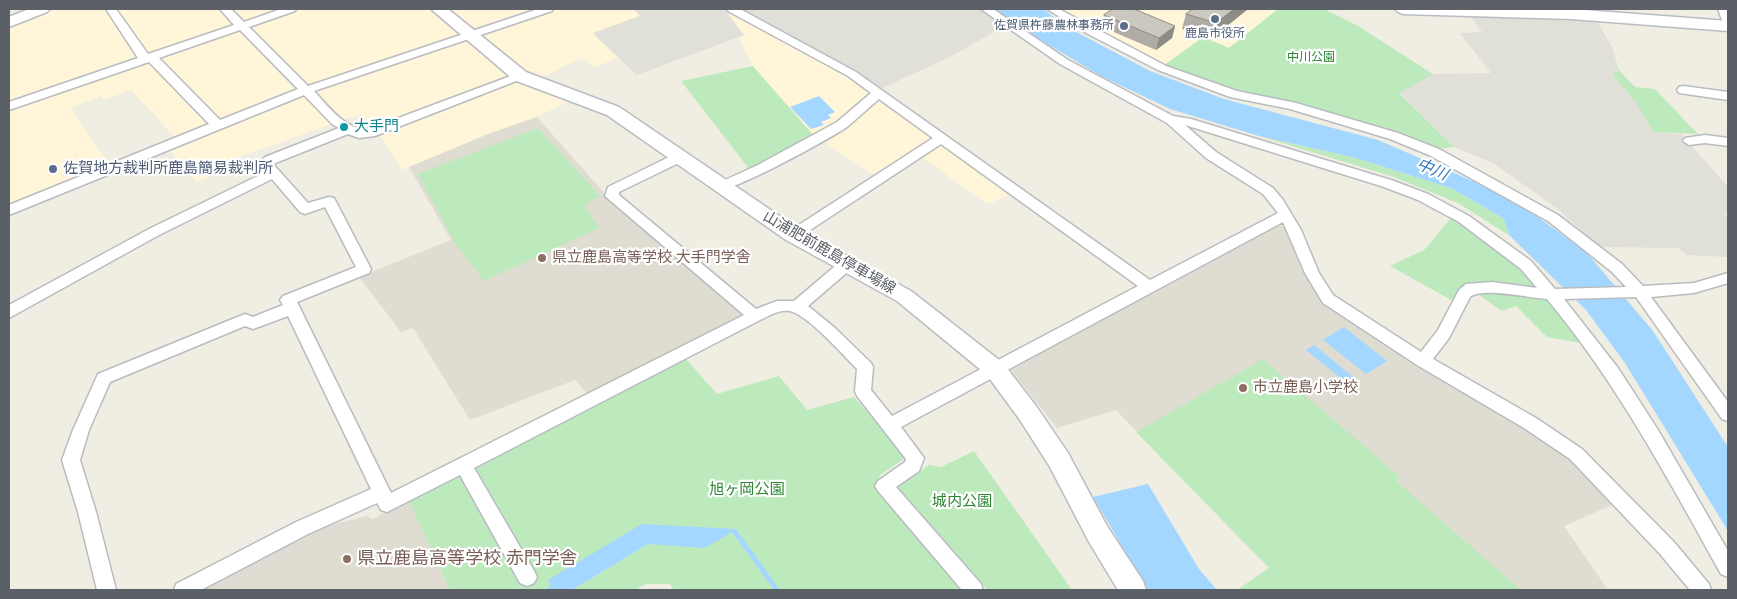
<!DOCTYPE html>
<meta charset="utf-8">
<style>
body{margin:0}
#map{position:relative;width:1737px;height:599px;overflow:hidden;background:#f0ede3;font-family:"Space Grotesk",sans-serif}
canvas{display:block}
.frame{position:absolute;inset:0;border:10px solid #5b6066;pointer-events:none}
</style>
<div id="map">
<canvas width="1737" height="599"></canvas>
<div class="frame"></div>
</div>
<script>
const ctx = document.querySelector('canvas').getContext('2d');
ctx.lineJoin = 'round';
function fillPath(path, color) { ctx.fillStyle = color; ctx.fill(path, 'evenodd'); }
function trace(path, color, width, dash) { ctx.strokeStyle = color; ctx.lineWidth = width; ctx.lineCap = dash ? 'butt' : 'round'; ctx.setLineDash(dash || []); ctx.stroke(path); }
function label(font, color, halo, rows, align = 'center') {
  ctx.font = font + ' "Space Grotesk","Noto Sans JP",sans-serif'; ctx.lineWidth = 4.5; ctx.setLineDash([]); ctx.textBaseline = 'middle'; ctx.strokeStyle = halo; ctx.fillStyle = color; for (const [text, x, y, turn = 0] of rows) {
    ctx.save(); ctx.translate(x, y); ctx.rotate((+turn || 0) * Math.PI / 180); ctx.textAlign = isNaN(turn) ? turn : align; if (halo) ctx.strokeText(text, 0, 0); ctx.fillText(text, 0, 0); ctx.restore();
  }
}
const commercial = new Path2D(`
 M51,9H217L294,89L175,137L131,90L103,100L101,96L71,108L109,165L9,207V24Z
 M234,9H284L246,22Z
 M298,9H430L460,35L310,85L250,25Z
 M447,9H533L471,29Z
 M557,9H634L640,16L593,34L618,58L594,67L581,58L543,77L514,64L478,36Z
 M1058,9H1278L1229,48L1163,66Z
 M738,10L882,93L1023,189L988,204L914,152L876,176L815,137L753,66L738,37L744,35L729,15Z
 M466,39L508,77L570,101L537,117L488,134L402,170L376,129L360,114L233,159L236,165L196,182L167,147L302,93Z`);
const industrial = new Path2D(`
 M634,9H724L744,35L637,75L593,33L640,16Z
 M736,9H979L1004,26L954,55L880,89Z
 M1468,13L1595,18L1612,47L1619,70L1612,74L1637,104L1653,132L1681,134L1728,187V214H1724L1728,219V257L1687,255L1678,248L1599,247L1558,209L1493,163L1454,147L1399,92L1433,74L1491,73L1460,33L1482,32Z`);
const education = new Path2D(`
 M537,117L606,195L743,315L588,395L575,380L470,420L413,328L401,332L359,277L451,240L409,167L488,134Z
 M1277,225L1285,227L1290,232L1317,293L1326,303L1575,458L1612,505L1564,526L1608,590H1241L1240,588L1269,568L1116,410L1057,428L1008,366Z
 M408,499L450,590H198L318,528L367,516L373,519Z`);
const green = new Path2D(`
 M1278,9H1328V11L1358,26L1433,74L1399,93L1454,147L1437,149L1235,92L1163,66L1203,37L1229,48Z
 M753,66L815,137L750,170L681,81Z
 M1619,70L1635,87L1655,89L1698,134L1653,132L1637,104L1612,74Z
 M538,128L600,196L584,205L599,228L484,281L455,243L418,174Z
 M1259,136L1356,158L1453,189L1503,218L1510,236L1458,203L1391,176Z
 M1452,217L1520,265L1586,344L1547,337L1516,306L1502,311L1466,286L1453,301L1390,266L1424,250Z
 M685,358L717,394L779,376L807,410L854,397L907,457L881,474L874,486L963,590H673L670,584H646L635,590H572L648,544L553,590H450L408,499Z
 M1263,359L1400,477L1396,481L1521,590H1241L1240,588L1269,568L1136,432Z
 M974,451L1072,590H987L897,487L929,465L941,467Z`);
const water = new Path2D(`
 M995,9H1043L1067,27L1150,71L1224,99L1378,140L1475,182L1531,212L1587,253L1653,331L1728,447V531L1625,363L1586,310L1510,236L1503,218L1453,189L1356,158L1259,136L1170,109L1101,76L1027,32Z
 M819,96L835,112L828,115L831,118L821,122L824,125L811,129L790,107Z
 M1344,327L1387,361L1366,374L1323,340Z
 M1314,345L1357,380L1349,385L1306,350Z
 M1148,484L1199,569L1217,590H1148L1093,497Z
 M642,524L736,529L780,590H774L732,532L705,548L648,544L572,590H544L551,586L548,580Z`);
const street = new Path2D(`
 M106,9H116L148,54L234,25L220,9H231L244,22L281,9H296L295,11L249,27L308,86L538,9H553L552,11L314,91C329,107 346,131 369,129L516,74H524L526,76L524,78L375,136L359,138L348,134L273,164L308,203L329,197L334,198L371,269L369,273L297,302L391,493L744,315L605,196L608,187L675,154L680,153L686,157L685,160L619,192V195L756,309L777,301H794L841,261L846,260L851,261L853,265L851,269L808,306L835,328L871,363L873,367L871,390L892,416L1138,286L941,144L798,238H788L786,235L788,232L933,138L879,99C868,108 858,118 847,127C831,138 730,194 716,190L714,187L716,184L756,166L837,122L871,93L848,76L728,11L727,9H740L856,72L1150,280L1278,213L1263,194L1206,158L1167,123L1060,64L981,9H993L1068,60L1173,116L1191,119L1394,181L1428,194L1469,216L1531,261L1555,289L1626,287L1612,272L1548,221L1429,155L1390,139L1290,109L1230,97L1158,70L1088,34L1047,9H1059L1166,66L1237,91L1296,103L1398,133L1439,149L1558,215L1622,264L1643,286L1694,283L1728,273V283L1694,293L1651,297L1728,402V421L1722,419L1636,297L1564,299L1618,368L1658,430L1728,551V577L1721,574C1668,479 1617,383 1547,299C1529,298 1482,287 1470,297L1449,338L1433,359L1536,418L1582,449L1674,542L1709,584L1711,590H1690L1660,554L1570,459L1524,428L1417,365L1323,303L1305,273L1283,222L901,427L924,458L919,471L896,487L981,584L983,590H962L878,491L875,486L878,481L905,462L906,459L857,396L855,391L857,369C843,355 808,315 790,311C779,309 769,316 760,320L474,468L534,571L537,577L534,583L527,586L520,583L460,475L387,512L381,510L377,503L308,534L201,590H174L176,584L296,522L371,489L288,316L253,329L245,326L110,382L89,430L80,460L96,512L116,590H97L78,512L62,460L73,430L98,374L240,316L245,314L253,317L283,305L280,300L283,296L356,267L325,207L305,214L300,212L272,179L159,235L9,318V305L149,229L266,172L259,164L265,157L339,128L332,124L304,95L9,215V205L209,124L149,62L9,110V102L138,58ZM240,30L298,89L220,120L159,58ZM1185,125L1384,187L1418,200L1459,222L1521,269L1537,288L1492,282L1466,284L1459,290L1438,330L1421,352L1333,295L1319,273L1301,230L1283,200L1273,188L1216,152Z
 M1718,9H1728V26L1723,23Z
 M1683,86L1728,92V100L1679,93L1677,90L1679,87Z
 M1705,135L1728,138V146L1705,143L1689,145L1683,141L1685,138Z`);
const secondary = new Path2D(`
 M29,9H50L47,12L9,27V17Z
 M431,9H448L526,72L619,107L800,230L911,291L1003,363L1036,406L1068,453L1107,526L1143,581L1146,590H1118L1089,542L1050,467L1020,420L987,375L897,301L786,240L607,115L514,80Z
 M1395,9H1571L1728,21V31L1571,19L1403,14L1398,12Z`);
const wall = new Path2D(`
 M1193,9H1248L1212,38L1182,29L1186,14Z
 M1104,15L1175,26L1172,38L1156,50L1102,27Z`);
const shadedWall = new Path2D(`
 M1234,9H1248L1212,38L1216,23Z
 M1175,26L1172,38L1156,50L1159,38Z`);
const building = new Path2D(`
 M1113,9H1134L1175,26L1159,38L1104,15Z
 M1193,9H1234L1216,23L1186,14Z`);
const markers = [
 [1215,19,5,"#5c6f8a"],
 [1124,26,5,"#5c6f8a"],
 [344,127,5,"#0f9aa8"],
 [53,169,5,"#5c6f8a"],
 [542,258,5,"#8d6e63"],
 [1243,388,5,"#8d6e63"],
 [347,559,5,"#8d6e63"]
];
const farServicenames = [
 ["佐賀県杵藤農林事務所",1114,26],
 ["鹿島市役所",1215,34,"center"]
];
const farParknames = [
 ["中川公園",1311,58]
];
const cultureNames = [
 ["大手門",354,127]
];
const serviceNames = [
 ["佐賀地方裁判所鹿島簡易裁判所",63,169]
];
const streetNames = [
 ["山浦肥前鹿島停車場線",829,253,30]
];
const educationNames = [
 ["県立鹿島高等学校 大手門学舎",552,258],
 ["市立鹿島小学校",1253,388]
];
const parkNames = [
 ["旭ヶ岡公園",747,490],
 ["城内公園",962,502]
];
const waterNames = [
 ["中川",1432,170,23]
];
const nearEducationnames = [
 ["県立鹿島高等学校 赤門学舎",357,559]
];
fillPath(commercial, '#fff6d9');
fillPath(industrial, '#e0dfd8');
fillPath(education, '#dfdcd2');
fillPath(green, '#bdeabd');
fillPath(water, '#a4d7ff');
trace(street, '#b8bcc1', 3);
trace(secondary, '#b9bdc3', 3);
fillPath(street, '#fff');
fillPath(secondary, '#fff');
fillPath(wall, '#afaca5');
fillPath(shadedWall, '#8e8c86');
fillPath(building, '#cbc8c0');
trace(building, '#8e8c86', 1);
for (const [x, y, r, color] of markers) { const dot = new Path2D(); dot.arc(x, y, r, 0, 2 * Math.PI); ctx.fillStyle = color; ctx.fill(dot); trace(dot, '#fff', 2); }
label('12px', '#4e5e75', '#fff', farServicenames, 'right');
label('12px', '#2b8530', '#fff', farParknames);
label('15px', '#0d838f', '#fff', cultureNames, 'left');
label('15px', '#4e5e75', '#fff', serviceNames, 'left');
label('15px', '#5b6066', '#fff', streetNames);
label('15px', '#785e54', '#fff', educationNames, 'left');
label('15px', '#2b8530', '#fff', parkNames);
label('italic 16px', '#3577bd', '#fff', waterNames);
label('18px', '#785e54', '#fff', nearEducationnames, 'left');
</script>
